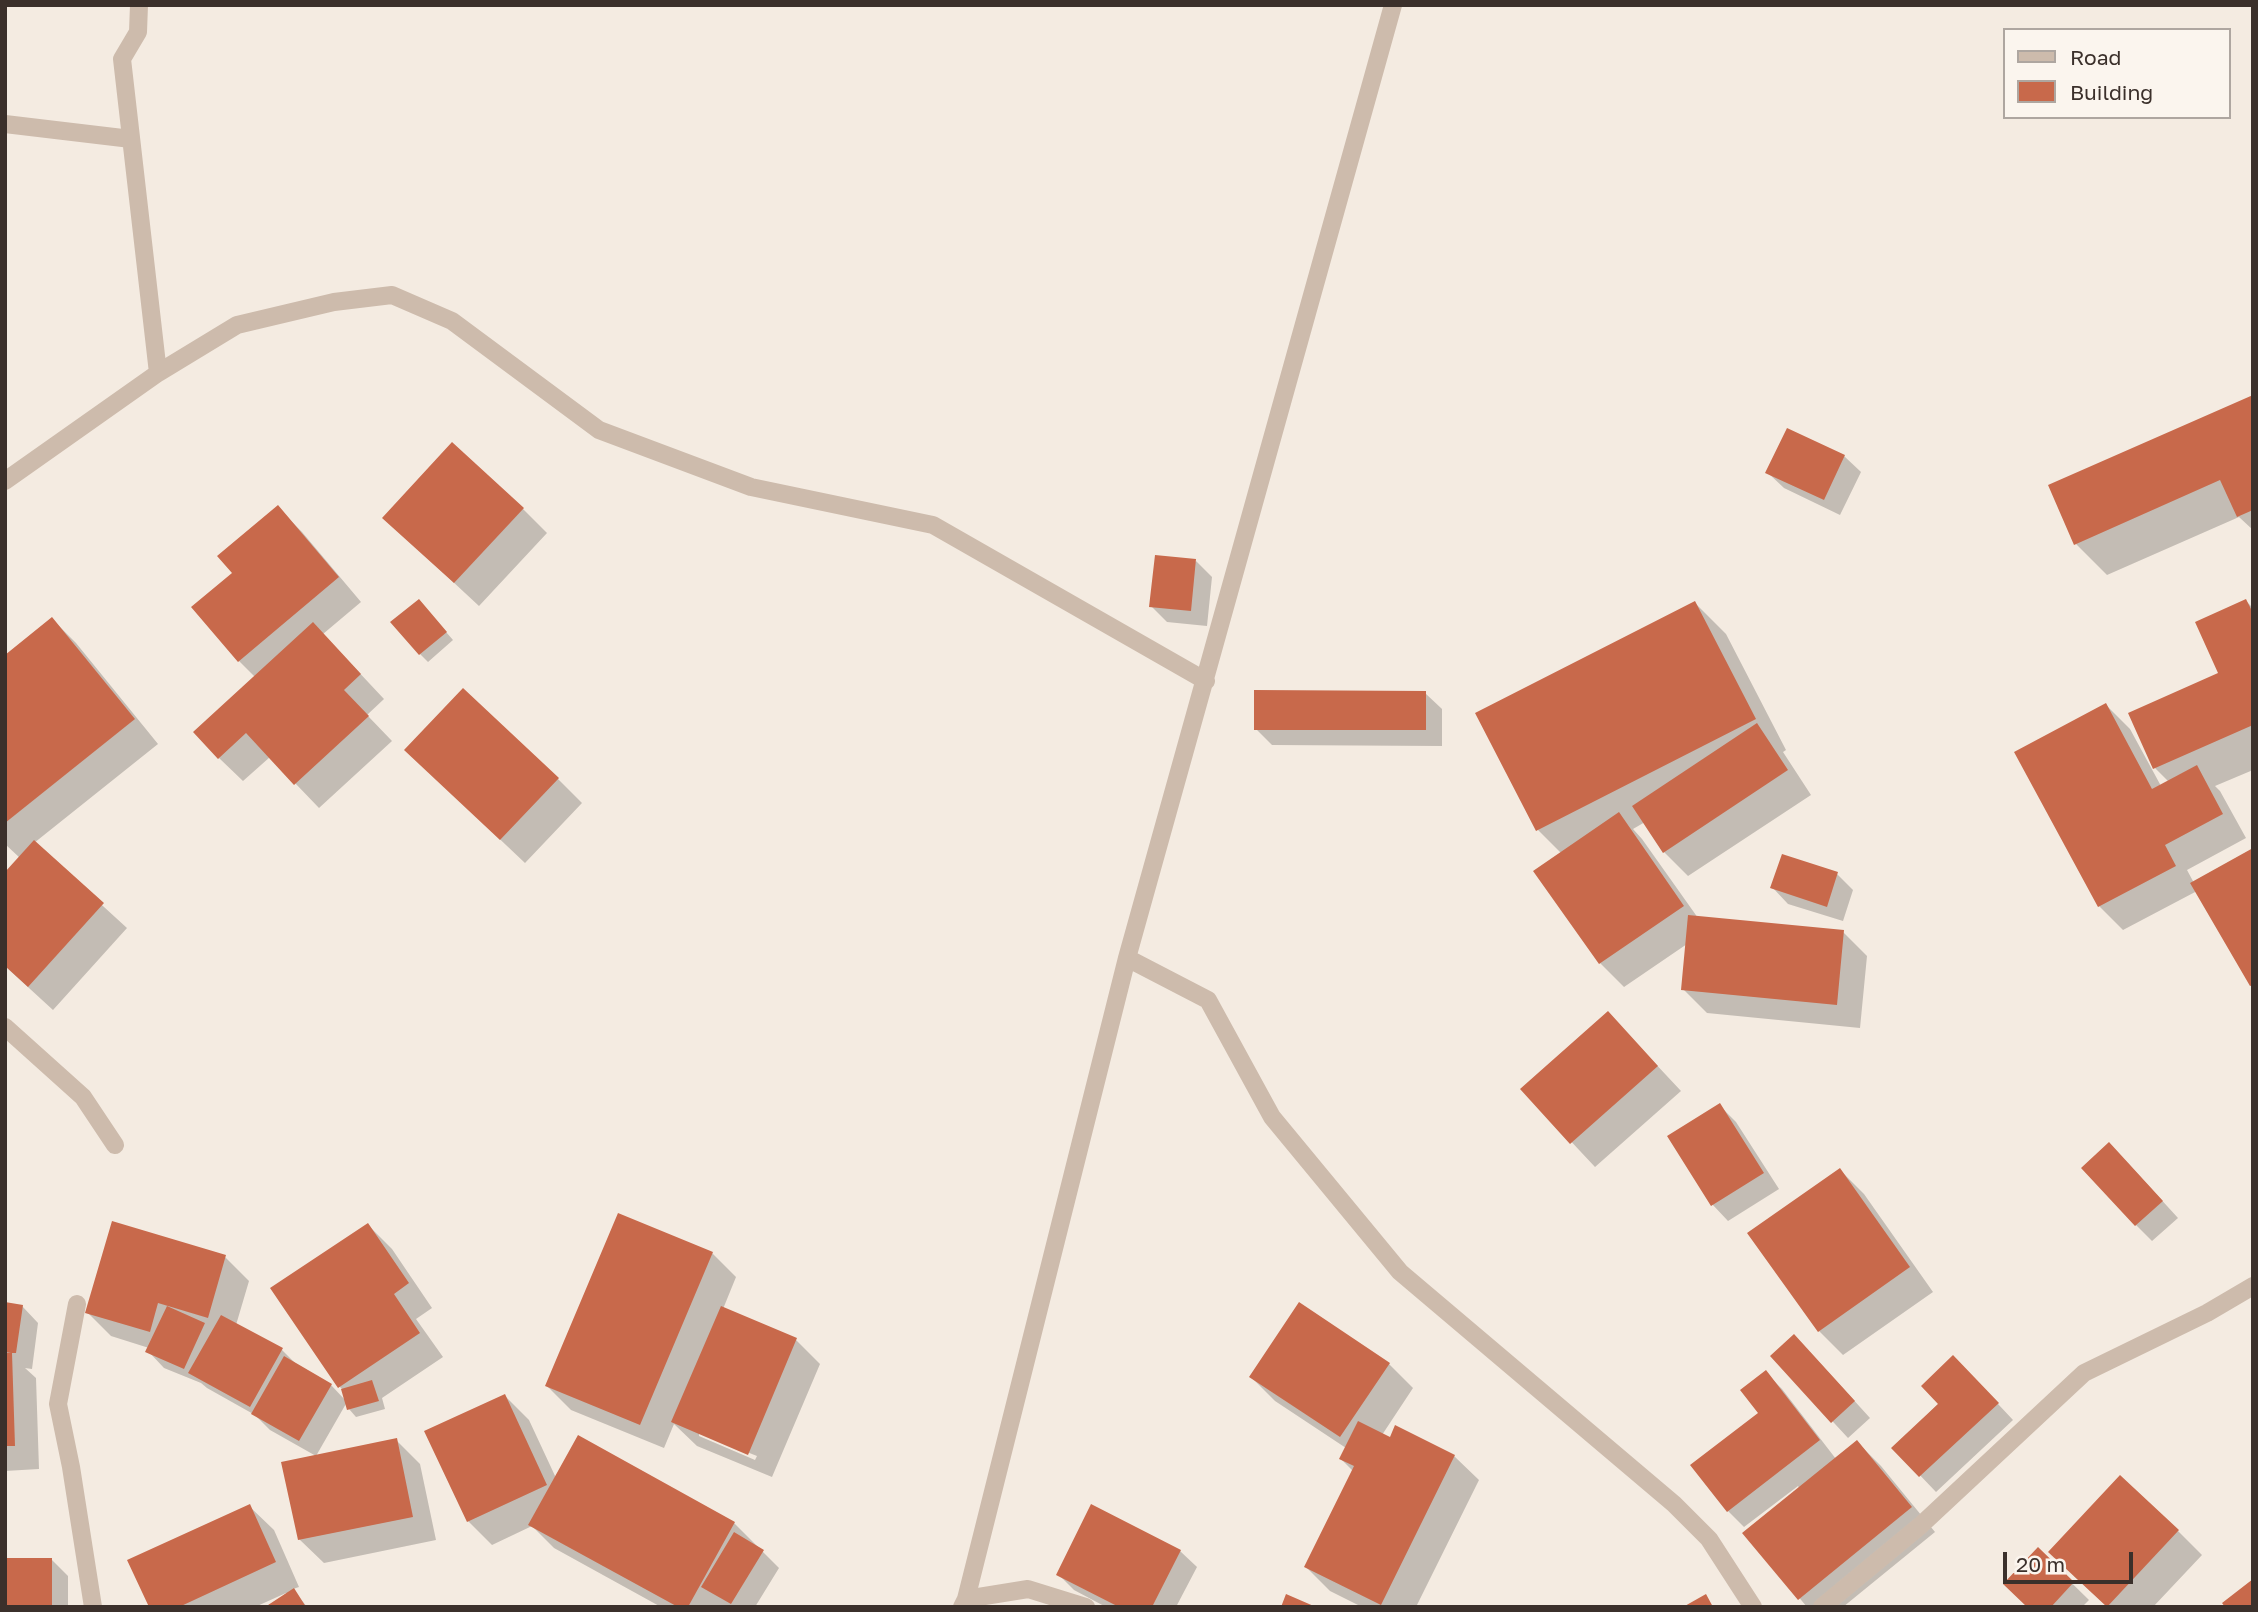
<!DOCTYPE html>
<style>
body{margin:0}
#map{position:relative;width:2258px;height:1612px;overflow:hidden;background:#f4ebe1;font-family:"Golos Text",sans-serif}
canvas{display:block}
.frame{position:absolute;inset:0;border:7px solid #3b302b;pointer-events:none}
.legend{position:absolute;left:2003px;top:28px;width:228px;height:91px;box-sizing:border-box;background:#fbf5ee;border:2px solid #aea6a0;margin:0;padding:9px 12px;list-style:none;font-size:21px;color:#3b302b}
.legend li{display:flex;align-items:center;gap:14px;height:35px}
.legend b{width:35px;border:2px solid #aea6a0}
.scale{position:absolute;left:2003px;top:1552px;width:130px;height:32px;box-sizing:border-box;border:4px solid #3b302b;border-top:0;padding-left:9px;font-size:21px;line-height:24px;white-space:nowrap;color:#3b302b;-webkit-text-stroke:5px #fbf5ee;paint-order:stroke}
</style>
<div id="map">
<canvas width="2258" height="1612"></canvas>
<div class="frame"></div>
<ul class="legend">
<li><b style="height:9px;background:#cdbbac"></b>Road</li>
<li><b style="height:19px;background:#c8694b"></b>Building</li>
</ul>
<div class="scale">20 m</div>
</div>
<script>
const ctx = document.querySelector('canvas').getContext('2d');
ctx.lineJoin = 'round';
function fillPath(path, color) { ctx.fillStyle = color; ctx.fill(path, 'evenodd'); }
function trace(path, color, width, dash) { ctx.strokeStyle = color; ctx.lineWidth = width; ctx.lineCap = dash ? 'butt' : 'round'; ctx.setLineDash(dash || []); ctx.stroke(path); }
const shadow = new Path2D(`
 M2253,397V530L2239,517L2107,575L2076,544Z
 M1844,456L1861,472L1840,515L1784,488L1767,472Z
 M278,508L302,532L361,602L323,634L384,699L367,715L392,741L319,808L270,757L243,781L219,758L255,677L239,661L234,573Z
 M523,509L547,533L479,606L409,541Z
 M1196,561L1212,577L1207,626L1167,622L1151,606Z
 M2246,601L2253,608V770L2215,786L2220,791L2246,838L2187,870L2194,883L2253,850V986L2197,891L2123,930L2099,906L2106,705L2130,729L2161,786L2169,782L2155,768L2222,674Z
 M1695,603L1726,634L1786,750L1783,752L1811,795L1688,876L1664,852L1645,822L1633,829L1642,839L1698,918L1843,932L1867,956L1860,1028L1707,1013L1683,989L1687,944L1624,987L1600,963L1562,854L1538,830Z
 M426,609L453,640L428,662L420,654Z
 M52,619L76,643L158,744L34,843L127,928L53,1010L5,966V874L20,858L5,844V657Z
 M1425,693L1442,709V746L1272,745L1256,729Z
 M431,774L558,779L582,803L525,863Z
 M1837,874L1853,890L1843,921L1788,904L1772,887Z
 M1608,1013L1681,1091L1595,1167L1522,1089Z
 M1720,1106L1736,1122L1779,1189L1728,1221L1712,1204Z
 M2125,1160L2178,1218L2152,1241L2136,1225Z
 M1840,1170L1864,1194L1933,1292L1843,1355L1819,1331Z
 M368,1225L392,1249L432,1308L416,1319L443,1357L382,1398L385,1409L356,1417L349,1409L347,1402L316,1456L270,1430L255,1415L207,1388L201,1383L164,1368L148,1351L149,1348L111,1336L87,1312L225,1257L249,1281L236,1325L282,1350L298,1366L331,1385L346,1401L344,1391L339,1386Z
 M712,1253L736,1277L723,1309L796,1340L820,1364L772,1477L697,1446L674,1424L664,1448L571,1410L547,1386ZM699,1433L757,1456L755,1460L699,1436Z
 M5,1304L22,1306L38,1323L32,1369L25,1368L36,1378L39,1469L5,1471Z
 M1810,1352L1870,1418L1848,1438L1772,1356Z
 M1389,1364L1413,1388L1382,1435L1454,1456L1479,1480L1416,1607H1362L1330,1591L1306,1567L1353,1471L1341,1459L1346,1448L1275,1401L1251,1377Z
 M1766,1373L1782,1389L1836,1459L1857,1442L1881,1466L1935,1532L1843,1607H1807L1745,1533L1800,1489L1798,1486L1744,1527L1728,1511L1693,1466L1761,1414Z
 M1969,1373L2013,1420L1936,1492L1894,1448Z
 M505,1396L529,1420L556,1478L734,1523L779,1568L755,1607H661L554,1548L532,1526L492,1545L468,1521Z
 M396,1440L420,1464L436,1540L324,1563L299,1539Z
 M249,1506L274,1530L299,1587L293,1589L307,1607H268L287,1595L286,1593L255,1607H151Z
 M2178,1531L2202,1555L2153,1607H2108L2074,1576Z
 M2038,1550L2089,1600L2082,1607H2029Z
 M1180,1551L1197,1567L1176,1607H1106L1074,1590L1058,1574Z
 M52,1560L68,1576V1607H5Z`);
const building = new Path2D(`
 M2253,395V510L2237,517L2220,480L2074,545L2048,485Z
 M1787,428L1845,455L1824,500L1765,473Z
 M452,442L524,508L454,583L382,518Z
 M278,505L339,577L238,662L191,607L232,573L217,556Z
 M1155,555L1196,559L1191,611L1149,607Z
 M419,599L447,632L419,655L390,622Z
 M2246,599L2253,613V725L2153,769L2128,713L2218,673L2195,622Z
 M1695,601L1756,719L1536,831L1475,713Z
 M52,617L135,719L5,823V655Z
 M313,622L361,674L344,690L369,716L294,785L246,733L218,759L193,732Z
 M463,688L559,778L500,840L404,750Z
 M1254,690L1426,691V730H1254Z
 M2106,703L2152,789L2197,765L2223,814L2165,845L2176,866L2098,907L2014,752Z
 M1757,723L1788,770L1663,853L1632,806Z
 M1619,812L1684,906L1599,964L1533,871Z
 M34,840L104,903L28,987L5,966V872Z
 M2253,848V985L2250,986L2190,883Z
 M1782,854L1838,872L1827,907L1770,888Z
 M1688,915L1844,930L1837,1005L1681,990Z
 M1608,1011L1658,1066L1570,1144L1520,1089Z
 M1720,1103L1764,1173L1711,1206L1667,1136Z
 M2109,1142L2163,1201L2135,1226L2081,1168Z
 M1840,1168L1910,1267L1818,1332L1747,1233Z
 M618,1213L713,1252L640,1425L545,1386Z
 M112,1221L226,1255L208,1318L158,1303L150,1332L85,1313Z
 M368,1223L409,1283L394,1294L420,1333L338,1388L270,1288Z
 M5,1302L23,1305L16,1353H12L15,1446H5V1353H11L5,1352Z
 M1299,1302L1390,1363L1340,1437L1249,1377Z
 M167,1306L205,1323L184,1369L145,1352Z
 M721,1306L797,1338L748,1455L671,1422Z
 M221,1315L283,1348L250,1407L188,1373Z
 M1794,1334L1855,1401L1831,1423L1770,1356Z
 M1953,1355L1999,1403L1919,1477L1891,1448L1938,1404L1921,1386Z
 M284,1356L332,1384L299,1441L251,1414Z
 M1766,1370L1820,1440L1727,1512L1690,1465L1758,1413L1740,1390Z
 M372,1380L379,1401L347,1410L341,1389Z
 M505,1394L547,1485L467,1522L424,1431Z
 M1358,1421L1390,1437L1395,1425L1455,1455L1381,1605L1304,1567L1354,1466L1339,1459Z
 M578,1435L735,1522L688,1607H678L528,1525Z
 M397,1438L413,1517L298,1540L281,1462Z
 M1857,1440L1912,1507L1798,1600L1742,1533Z
 M2120,1475L2179,1530L2107,1607L2048,1552Z
 M250,1504L276,1562L179,1607H149L127,1560Z
 M1091,1504L1181,1550L1152,1607H1119L1056,1575Z
 M734,1532L764,1550L731,1604L701,1587Z
 M2038,1547L2074,1582L2051,1607H2027L2003,1584Z
 M5,1558H52V1607H5Z
 M2253,1579V1607H2225L2222,1603Z
 M294,1588L306,1607H265Z
 M1286,1594L1316,1607H1281Z
 M1706,1594L1713,1607H1683Z`);
const minor = new Path2D(`
 M139,5L138,32L122,59L158,373
 M5,124L131,139
 M5,481L158,373L237,325L334,302L392,295L452,321L599,430L751,487L933,525L1206,681
 M1127,958L1208,1000L1272,1117L1400,1272L1674,1504L1709,1539L1753,1607
 M5,1027L83,1097L115,1145
 M77,1304L58,1404L71,1467L93,1607
 M966,1599L1028,1589L1086,1607
 M962,1607L966,1599L1127,958L1393,5
 M1822,1607L1921,1525L2084,1373L2207,1313L2253,1286`);
fillPath(shadow, '#0003');
fillPath(building, '#c8694b');
trace(minor, '#cdbbac', 18);
</script>
